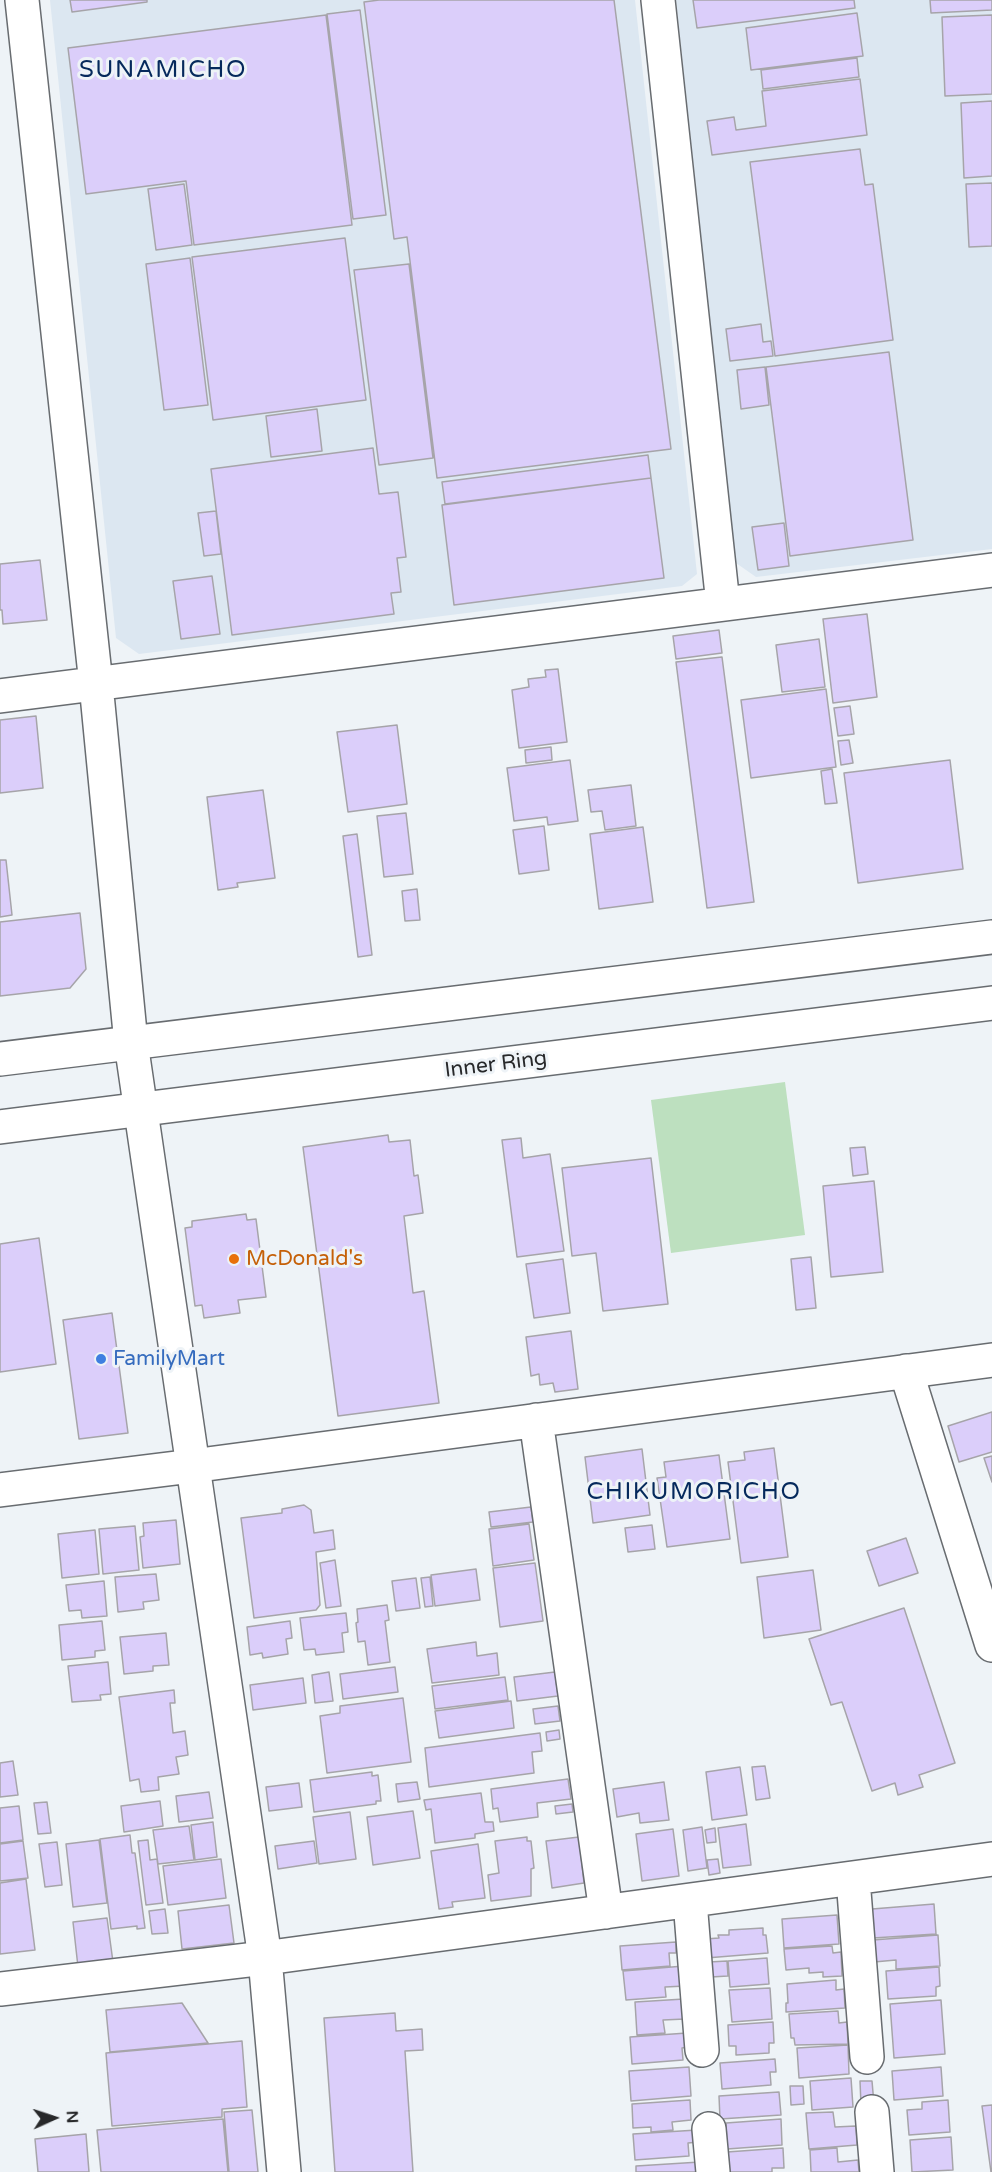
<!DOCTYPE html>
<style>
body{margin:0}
#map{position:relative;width:992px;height:2172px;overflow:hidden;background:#eef3f7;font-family:"Varela Round",sans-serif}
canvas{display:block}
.north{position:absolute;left:24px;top:2088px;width:60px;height:60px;-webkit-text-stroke:4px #eef3f7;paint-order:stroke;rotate:87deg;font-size:16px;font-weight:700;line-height:24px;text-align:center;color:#27282a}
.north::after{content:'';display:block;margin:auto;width:21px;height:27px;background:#27282a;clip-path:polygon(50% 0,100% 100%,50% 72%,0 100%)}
</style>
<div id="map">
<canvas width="992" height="2172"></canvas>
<div class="north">N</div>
</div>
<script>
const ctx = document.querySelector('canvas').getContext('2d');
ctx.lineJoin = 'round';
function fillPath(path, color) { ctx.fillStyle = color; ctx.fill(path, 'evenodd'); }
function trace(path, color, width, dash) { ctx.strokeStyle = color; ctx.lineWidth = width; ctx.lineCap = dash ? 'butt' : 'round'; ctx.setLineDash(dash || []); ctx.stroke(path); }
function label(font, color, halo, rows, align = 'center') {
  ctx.font = font + ' "Varela Round",sans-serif'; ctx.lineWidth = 6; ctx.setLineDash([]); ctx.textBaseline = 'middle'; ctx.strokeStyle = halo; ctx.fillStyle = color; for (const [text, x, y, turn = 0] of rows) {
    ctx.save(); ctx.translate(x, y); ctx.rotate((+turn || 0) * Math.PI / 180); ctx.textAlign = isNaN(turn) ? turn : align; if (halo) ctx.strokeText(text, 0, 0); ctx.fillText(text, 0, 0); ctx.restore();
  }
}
const built = new Path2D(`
 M50,0H635L697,574L682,586L139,654L116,638Z
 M676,0H992V549L756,577L736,563Z`);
const green = new Path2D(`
 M785,1082L805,1235L671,1253L651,1100Z`);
const building = new Path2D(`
 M70,0H147V2L72,12Z
 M379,0H614L671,449L437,478L407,237L394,239L364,2Z
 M693,0H854L855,8L697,28Z
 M930,0H992V10L931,13Z
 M360,10L386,215L353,219L327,14Z
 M857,13L863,56L751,70L746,28Z
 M326,15L352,225L194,245L186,181L86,194L68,48Z
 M992,15V94L945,96L942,17Z
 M857,58L859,77L763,89L761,70Z
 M860,79L867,135L712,155L707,121L734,117L736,130L766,126L762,91Z
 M992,101V176L964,178L961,103Z
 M860,149L865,185L873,184L893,340L775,356L750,162Z
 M992,183V246L969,247L966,184Z
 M184,184L192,245L156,250L148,189Z
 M345,238L366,400L213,420L192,257Z
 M190,258L208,405L164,410L146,264Z
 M409,264L433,458L379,465L354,270Z
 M761,324L763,342L771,341L773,356L730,361L726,329Z
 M889,352L913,540L790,556L766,367Z
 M765,367L769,405L741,409L737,370Z
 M317,409L322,451L271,457L266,416Z
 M373,448L379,494L398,492L406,557L397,558L401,592L391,593L394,614L232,635L211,469Z
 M648,455L651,478L445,504L442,482Z
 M651,478L664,578L454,605L442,505Z
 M216,511L221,554L204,556L198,513Z
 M784,523L789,566L758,570L752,527Z
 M40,560L47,620L3,624L2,610H0V564Z
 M212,576L220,634L181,639L173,581Z
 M867,614L877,697L833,703L823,619Z
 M719,630L722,653L676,659L673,636Z
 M819,639L825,687L782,692L776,645Z
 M722,657L754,902L707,908L676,662Z
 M558,669L567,742L519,748L512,690L529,687L528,679L546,677L545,670Z
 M826,689L836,767L751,778L741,700Z
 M850,706L854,734L838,736L834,708Z
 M36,716L43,788L0,793V720Z
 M397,725L407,804L348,812L337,732Z
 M849,740L853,763L841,765L838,741Z
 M551,747L552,760L526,763L525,750Z
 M570,760L578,821L548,825L547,817L514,821L507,768Z
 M950,760L963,869L858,883L844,773Z
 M832,769L837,803L825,804L821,771Z
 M631,785L636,826L605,830L602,811L591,812L588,790Z
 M263,790L275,878L237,883L238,887L218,890L207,797Z
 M406,813L413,874L384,877L377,816Z
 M544,826L549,870L519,874L513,830Z
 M643,827L653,902L599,909L590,834Z
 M357,834L372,955L358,957L343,836Z
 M0,860H6L12,915L0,917Z
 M417,889L420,920L405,921L402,891Z
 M80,913L86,969L70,988L0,996V922Z
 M388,1135L389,1142L410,1140L414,1176L418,1175L423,1213L404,1216L413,1293L424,1291L439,1403L338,1416L303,1147Z
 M521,1138L523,1158L550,1154L564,1251L517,1257L502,1140Z
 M865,1147L868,1174L853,1176L850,1148Z
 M651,1158L668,1304L603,1311L596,1253L572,1256L562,1168Z
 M874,1181L883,1272L831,1277L823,1186Z
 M246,1214L247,1220L256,1219L266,1297L238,1300L240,1313L204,1318L202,1305L195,1306L185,1228L192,1227V1221Z
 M39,1238L56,1364L0,1372V1244Z
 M811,1257L816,1308L796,1310L791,1259Z
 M563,1259L570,1313L534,1318L526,1264Z
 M112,1313L128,1433L79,1439L63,1320Z
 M571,1331L578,1389L555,1392L553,1383L540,1385L539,1374L531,1376L526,1337Z
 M992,1412V1452L959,1462L948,1426Z
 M774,1448L788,1557L741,1563L728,1462L745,1460L744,1452Z
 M642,1449L650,1515L593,1523L585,1457Z
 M719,1455L730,1539L667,1547L657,1478L666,1477L664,1462Z
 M992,1456V1482L984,1458Z
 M304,1505L311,1510L314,1533L333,1530L335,1549L316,1552L320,1605L316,1610L254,1618L241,1518L282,1513V1509Z
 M531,1507L533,1522L491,1527L489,1512Z
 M176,1520L180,1564L143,1568L140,1537L144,1536L143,1523Z
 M529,1524L534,1560L493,1566L489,1529Z
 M652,1525L655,1549L628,1552L625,1528Z
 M135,1526L139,1570L103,1574L99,1529Z
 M95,1530L99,1574L62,1578L58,1534Z
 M906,1538L918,1573L879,1586L867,1551Z
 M335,1560L341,1606L326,1608L320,1563Z
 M535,1563L543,1621L500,1627L493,1568Z
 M476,1569L480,1600L435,1606L431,1575Z
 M813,1570L821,1630L764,1638L757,1577Z
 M156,1574L159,1600L143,1602L144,1609L118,1612L115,1577Z
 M430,1577L433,1606L425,1607L421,1578Z
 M416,1578L420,1608L396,1611L392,1581Z
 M104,1581L107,1616L82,1618L81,1610L69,1611L66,1585Z
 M387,1605L389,1620L385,1621L390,1662L368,1665L365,1641L358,1642L356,1623L358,1622L357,1609Z
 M904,1608L955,1763L919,1775L923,1787L898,1795L895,1783L872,1791L842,1702L831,1705L809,1639Z
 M346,1613L348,1632L342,1633L344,1652L316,1655L315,1649L304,1650L300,1618Z
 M102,1621L105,1650L95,1651V1657L62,1660L59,1625Z
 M290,1621L292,1638L286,1639L288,1654L263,1658L262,1653L250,1655L247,1627Z
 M166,1633L169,1665L153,1666V1671L124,1674L120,1637Z
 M476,1642L477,1656L497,1653L499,1675L432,1683L427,1649Z
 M108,1662L111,1694L100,1695L101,1700L72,1702L68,1666Z
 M395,1667L398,1692L343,1699L340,1674Z
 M329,1672L333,1701L315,1703L312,1675Z
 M555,1672L558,1696L517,1701L514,1677Z
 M505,1677L508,1700L435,1709L432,1686Z
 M303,1678L306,1703L253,1710L250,1685Z
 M174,1690L175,1703H170L173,1733L185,1731L188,1755L176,1757L179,1774L158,1777L159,1790L141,1792L139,1779L130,1781L119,1697Z
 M403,1698L411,1762L327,1773L320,1716L340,1713V1706Z
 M511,1701L514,1728L439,1738L435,1711Z
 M558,1706L560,1721L535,1724L533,1709Z
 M559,1730L560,1739L547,1741L546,1732Z
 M540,1733L542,1751L532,1752L534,1773L429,1787L425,1748Z
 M13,1761L18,1795L0,1797V1763Z
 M765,1766L770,1798L756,1800L752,1767Z
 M740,1767L747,1815L712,1820L706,1772Z
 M372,1772V1776L378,1775L381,1801H376V1804L314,1812L310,1780Z
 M568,1779L571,1799L537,1803L538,1817L500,1822L498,1808L493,1809L491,1789Z
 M417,1782L420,1799L398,1802L396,1784Z
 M664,1782L669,1820L640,1823L639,1813L617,1817L613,1789Z
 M299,1783L302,1807L269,1811L266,1787Z
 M209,1792L213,1818L179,1822L176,1796Z
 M481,1793L485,1822H493L494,1831L475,1834V1838L435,1843L431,1809L426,1810L424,1800Z
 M160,1801L163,1826L124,1832L121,1806Z
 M47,1802L51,1833L38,1834L34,1803Z
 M572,1804L573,1812L556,1814L555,1806Z
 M19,1806L23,1840L0,1843V1808Z
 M413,1811L420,1858L373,1865L367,1817Z
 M350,1812L356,1859L319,1864L313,1817Z
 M213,1822L217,1857L195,1860L191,1825Z
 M746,1824L751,1865L723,1868L718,1828Z
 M189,1826L194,1860L158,1864L153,1830Z
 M702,1827L707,1868L688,1871L683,1830Z
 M715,1828L716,1842L707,1843L705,1830Z
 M673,1829L679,1876L642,1881L636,1834Z
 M130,1835L132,1853H135L145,1928L137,1929V1926L111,1929L100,1839Z
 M527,1837V1841H531L534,1868L531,1869V1896L491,1901L488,1875L499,1873L495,1841Z
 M579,1837L584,1883L552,1888L546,1841Z
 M99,1840L107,1903L73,1907L66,1844Z
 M148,1840L150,1860L157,1859L163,1903L146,1905L138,1841Z
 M23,1841L28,1878L0,1881V1844Z
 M314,1841L317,1863L278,1869L275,1846Z
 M57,1842L62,1885L45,1887L39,1844Z
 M478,1844L485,1898L452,1902L453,1907L439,1909L431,1851Z
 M221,1859L226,1898L168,1905L163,1866Z
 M718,1859L720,1873L709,1875L707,1860Z
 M26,1879L35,1950L0,1954V1883Z
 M934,1904L936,1934L873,1938L872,1909Z
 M229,1905L234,1943L182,1949L178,1911Z
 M165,1909L168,1933L152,1934L149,1911Z
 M837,1915L839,1944L784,1948L782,1919Z
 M107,1918L113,1962L78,1967L73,1922Z
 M763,1928V1935H766L768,1953L706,1958L705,1939L719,1938L718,1935H729V1930Z
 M938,1935L940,1966L896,1969V1960L874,1962L873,1940Z
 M676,1942V1953H669L670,1966L622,1970L620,1946Z
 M832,1946L833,1953L841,1952L842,1976L823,1977V1972L809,1973V1968L786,1970L784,1949Z
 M767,1958L769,1984L730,1987L728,1961Z
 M727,1961L728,1976L711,1977L709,1962Z
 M684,1966L685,1986L665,1987L666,1997L626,2000L623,1971Z
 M939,1967L940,1986L936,1987V1996L888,1999L886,1971Z
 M836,1980V1990L844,1989L845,2008L786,2012V2003H788L787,1984Z
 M770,1988L772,2019L732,2022L729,1990Z
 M684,1999L685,2019L663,2020L665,2033L637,2035L635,2002Z
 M941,2000L945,2054L894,2058L890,2004Z
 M182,2003L208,2043L110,2052L106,2010Z
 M838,2011L839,2023L847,2022L848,2044L795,2045L794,2038H791L789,2014Z
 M395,2013L396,2031L422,2029L423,2050L405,2051L413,2172H335L324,2018Z
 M773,2022L774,2043H769V2053L736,2055V2046H729L728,2025Z
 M687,2033L688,2047L682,2048L683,2060L632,2064L630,2037Z
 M242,2041L247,2107L222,2109V2117L112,2126L106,2053Z
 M848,2045L849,2074L799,2078L797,2048Z
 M775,2059L776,2072H770L771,2085L722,2089L720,2063Z
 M689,2067L691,2096L631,2101L629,2071Z
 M941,2067L943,2096L894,2100L892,2071Z
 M851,2078L853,2107L812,2110L810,2081Z
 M860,2081H872L874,2104L861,2105Z
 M790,2086H803L804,2104L791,2105Z
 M779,2092L781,2115L720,2119L719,2096Z
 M690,2100L691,2120L672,2122L673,2130L651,2132V2127L633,2128L632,2104Z
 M948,2100L950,2132L909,2135L907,2110L922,2109V2102Z
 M992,2105V2172H991L982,2106Z
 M252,2110L258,2172H229L224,2112Z
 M833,2112L835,2127L856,2126L857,2145L809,2149L806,2113Z
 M223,2119L228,2172H101L97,2130Z
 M781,2119L782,2145L727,2149L726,2123Z
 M697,2130L698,2142L688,2143L689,2156L635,2160L633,2134Z
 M86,2134L89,2172H38L35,2139Z
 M951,2137L953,2170L912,2172L910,2140Z
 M783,2148L784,2168H772V2172H728L727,2152Z
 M837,2148L838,2162L858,2160L859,2172H811L810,2150Z
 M700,2162V2172H636V2166Z`);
const minor = new Path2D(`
 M22,0L96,684L131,1043L265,1958L284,2172
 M658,0L723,604
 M0,696L992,570
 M906,1371L992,1645
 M536,1420L606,1912
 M0,1490L192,1466L992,1360
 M853,1879L867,2057
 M690,1901L702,2050
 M0,1989L265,1958L992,1859
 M872,2112L877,2172
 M709,2129L713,2172`);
const major = new Path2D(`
 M0,1059L992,937
 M0,1127L992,1003`);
const markers = [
 [234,1259,6,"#e8710a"],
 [101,1359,6,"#3f7fe0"]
];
const streetNames = [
 ["Inner Ring",496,1065,-7]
];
const foodNames = [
 ["McDonald's",246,1259]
];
const shopNames = [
 ["FamilyMart",113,1359]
];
const quarterNames = [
 ["SUNAMICHO",163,71],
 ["CHIKUMORICHO",694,1493]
];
fillPath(built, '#dce7f1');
fillPath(green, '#bde0bf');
fillPath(building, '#dbcefa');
trace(building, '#a6a4a9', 1.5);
trace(minor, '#686c70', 36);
trace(major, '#686c70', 36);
trace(minor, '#fff', 33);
trace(major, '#fff', 33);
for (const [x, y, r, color] of markers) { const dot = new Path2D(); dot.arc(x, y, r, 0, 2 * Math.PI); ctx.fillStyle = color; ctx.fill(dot); trace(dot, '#eef3f7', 2); }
label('21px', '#27282a', '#eef3f7', streetNames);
label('21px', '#c56008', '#eef3f7', foodNames, 'left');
label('21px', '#366cbe', '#eef3f7', shopNames, 'left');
ctx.letterSpacing = '1.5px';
label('24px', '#05295c', '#eef3f7', quarterNames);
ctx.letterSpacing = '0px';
</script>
